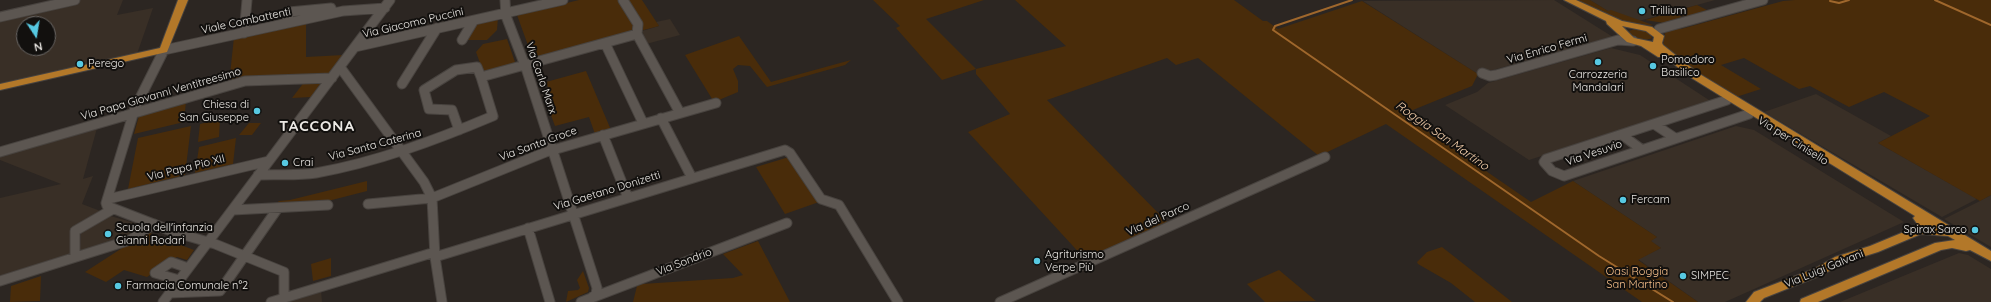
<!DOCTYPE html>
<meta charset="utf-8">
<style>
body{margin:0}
#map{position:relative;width:1991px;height:302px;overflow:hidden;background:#2c2622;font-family:Quicksand,sans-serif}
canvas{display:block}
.north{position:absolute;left:16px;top:16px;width:40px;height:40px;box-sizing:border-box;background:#12100e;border:1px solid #696664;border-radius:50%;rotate:168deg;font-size:11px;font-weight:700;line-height:16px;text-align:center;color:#ebe8e4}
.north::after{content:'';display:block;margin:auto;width:14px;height:18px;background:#57c9e2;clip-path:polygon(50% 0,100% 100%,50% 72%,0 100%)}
</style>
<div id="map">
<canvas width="1991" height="302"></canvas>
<div class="north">N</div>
</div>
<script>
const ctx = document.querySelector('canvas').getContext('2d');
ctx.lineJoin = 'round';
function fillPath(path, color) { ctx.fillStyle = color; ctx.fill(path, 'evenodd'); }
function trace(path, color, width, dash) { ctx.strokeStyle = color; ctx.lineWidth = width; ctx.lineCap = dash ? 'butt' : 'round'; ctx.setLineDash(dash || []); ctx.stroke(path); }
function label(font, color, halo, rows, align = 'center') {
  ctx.font = font + ' Quicksand,sans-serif'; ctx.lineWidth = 4; ctx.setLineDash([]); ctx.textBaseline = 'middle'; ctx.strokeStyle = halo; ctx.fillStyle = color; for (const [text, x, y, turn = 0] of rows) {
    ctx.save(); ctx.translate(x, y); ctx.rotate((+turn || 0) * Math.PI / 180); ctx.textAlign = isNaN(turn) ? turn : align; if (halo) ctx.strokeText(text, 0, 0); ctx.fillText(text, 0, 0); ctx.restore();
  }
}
const built = new Path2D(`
 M80,0H123L117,15L153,8L137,54L0,84V18ZM24,24H48V48H24Z
 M1554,0L1613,37L1478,74L1363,1Z
 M1590,0H1715L1639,21L1619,18Z
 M670,19L680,35L646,44L642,31L659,26L656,22Z
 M1611,48L1640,55L1712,102L1529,160L1445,105L1477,92L1488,83Z
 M1816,94L1891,136L1878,143L1977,199L1942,217L1764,112Z
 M1736,126L1754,130L1904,222L1725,302H1698L1638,259L1661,248L1650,241L1657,237L1573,181Z
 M97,128L83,179L93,176L82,204L103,212L71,230L70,256L0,278V198L61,184L0,160V155Z
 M1991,195V247L1944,219L1980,201Z
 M107,215L145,226L130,238L80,253L81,230Z
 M1959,253L1968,255L1991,269V302H1840Z
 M321,290L322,302H282Z`);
const green = new Path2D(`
 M579,0H642L659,26L533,59L517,15Z
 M873,0H984L926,19L976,69L942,80L896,28L900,26Z
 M1015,0H1234L1263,21H1267L1278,29L1362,1L1478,74L1472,86L1403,114L1531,202L1573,181L1657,237L1651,241L1661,248L1638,260L1698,302H1642L1386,124L1319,156L1198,58L1176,65L1167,58L1047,100L1169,224L1090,259L1084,258L968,132L1010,114L976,74V69L1066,46Z
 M1575,0H1590L1608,11L1611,10L1653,25C1632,30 1595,9 1575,0Z
 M1795,0H1991V195L1980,201L1878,143L1930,116L1884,92L1849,107L1810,86L1799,89L1744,58L1721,65L1761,89L1736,97L1695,72L1663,45L1665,32L1677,27L1681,29L1783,1Z
 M1697,5L1707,10L1685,17L1676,11Z
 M1673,12L1682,17L1668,22L1671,24L1645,20Z
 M498,17L497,30L487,40H465L477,21Z
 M306,23V57L344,55L328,75L229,84L234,37Z
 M1635,29L1649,32L1652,38C1644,42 1632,39 1629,31Z
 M739,36L771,82L851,60L845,65L767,87L750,66L738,65L733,69L738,81V92L714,102L685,55Z
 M507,39L516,65L484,74L476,52L483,44Z
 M586,71L611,130L595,134L589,117L555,126L546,102L553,100L546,82Z
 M323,80L311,97L292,98L305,81Z
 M186,101L184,122L134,134L139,116Z
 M220,119L219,137L198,142L200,124Z
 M249,123H261L252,135H239Z
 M191,126L185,175L128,189L138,138Z
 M236,138L233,164L195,173L199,147Z
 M789,157L819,202L785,214L756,167Z
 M367,181V191L328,201L276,204L279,201L290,200Z
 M147,232L194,250L187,260L177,257L147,277L124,270L106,282L85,272Z
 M758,241L790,302H633L637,286L642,284L733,278L743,275L723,254Z
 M1442,247L1512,302H1475L1451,283L1418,264L1417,262L1427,252Z
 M331,258V276L313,281L311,264Z
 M1279,270L1316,301L1265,302L1247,284Z
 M583,271L589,288L588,292L566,302L568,291L578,290L580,288L577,280Z
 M41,276L40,301L10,302L11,286Z`);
const stream = new Path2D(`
 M1352,0L1275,26L1273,30L1599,256L1673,302
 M1935,0L1991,25
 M1830,1L1839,3L1849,0`);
const minor = new Path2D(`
 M505,0L506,16L527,71L597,288L596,294L591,298
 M623,0L638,24L637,34
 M0,17L75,0
 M287,23L289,12L331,8L333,13
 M1659,29L1763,0
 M244,33L247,0
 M637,34L680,113
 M462,40L474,20
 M605,43L643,123
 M355,47L563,0
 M340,67L424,182L432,198L435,257L442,302
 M1482,73L1490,76L1496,75L1618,40L1633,41
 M402,84L437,28
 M1727,100L1546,159L1544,162L1552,171L1564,176L1749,114
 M661,118L692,178
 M1654,124L1675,138
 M459,130L452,110L429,109L424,90L456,70L477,67L481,77
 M603,135L628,198
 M1622,135L1641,149
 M0,152L245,81L332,78
 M258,175C277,174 298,176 316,173C377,162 436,140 493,116L481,77L637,34
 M108,199L269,161
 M368,204L432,198L546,152L716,103
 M233,210L328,205
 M528,228L550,302
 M75,257V231L113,209
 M435,257L785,150L790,153L821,199L839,205L898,302
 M179,280L155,273L171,262L188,268
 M0,281L130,240L154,224
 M170,293L220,291L278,208
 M284,298V272L215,244L174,232L107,206L106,203L135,108L164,50L343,11L385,8
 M163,302L390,0
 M271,302L435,252
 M581,302L787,223
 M1000,302L1325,157`);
const major = new Path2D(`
 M178,0H188L167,52L0,90V84L160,48Z
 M1564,0H1576L1622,21L1652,27L1664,36L1662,43L1663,45L1698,73L1991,251V261L1970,250L1966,251L1952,248L1941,250L1818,302H1800L1801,299L1935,243L1955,240L1948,236L1921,234L1878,252L1843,263L1822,275L1764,298L1760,302H1746L1754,292L1814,269L1835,257L1870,246L1916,227L1918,225L1913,218L1915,216L1690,77L1665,57H1658L1641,46L1627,42L1607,24L1606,21ZM1622,26L1646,31L1654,37L1653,42L1634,38Z`);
const markers = [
 [1642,11,4,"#57c9e2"],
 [1598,62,4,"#57c9e2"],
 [80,64,4,"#57c9e2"],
 [1653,66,4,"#57c9e2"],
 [257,111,4,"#57c9e2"],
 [285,163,4,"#57c9e2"],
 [1623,200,4,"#57c9e2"],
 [1975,230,4,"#57c9e2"],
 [108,234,4,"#57c9e2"],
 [1037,261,4,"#57c9e2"],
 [1683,276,4,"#57c9e2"],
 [118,286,4,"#57c9e2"]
];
const poiNames = [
 ["Trillium",1650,11],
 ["Pomodoro",1661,60],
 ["Basilico",1661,73],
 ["Perego",88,64],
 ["Carrozzeria",1598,75,"center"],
 ["Mandalari",1598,88,"center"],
 ["Chiesa di",249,105,"right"],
 ["San Giuseppe",249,118,"right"],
 ["Crai",293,163],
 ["Fercam",1631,200],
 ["Scuola dell'infanzia",116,228],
 ["Gianni Rodari",116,241],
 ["Spirax Sarco",1967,230,"right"],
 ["Agriturismo",1045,255],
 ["Verpe Più",1045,268],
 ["SIMPEC",1691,276],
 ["Farmacia Comunale n°2",126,286]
];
const streetNames = [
 ["Viale Combattenti",246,21,-12],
 ["Via Giacomo Puccini",413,23,-13],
 ["Via Enrico Fermi",1547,49,-16],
 ["Via Carlo Marx",541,78,71],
 ["Via Papa Giovanni Ventitreesimo",161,94,-16],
 ["Via per Cinisello",1793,141,32],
 ["Via Santa Croce",538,144,-20],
 ["Via Santa Caterina",375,145,-15],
 ["Via Vesuvio",1594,153,-19],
 ["Via Papa Pio XII",186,168,-14],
 ["Via Gaetano Donizetti",607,191,-17],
 ["Via del Parco",1158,219,-24],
 ["Via Sondrio",684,262,-21],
 ["Via Luigi Galvani",1824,269,-22]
];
const parkNames = [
 ["Oasi Roggia",1637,272],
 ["San Martino",1637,285]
];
const waterNames = [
 ["Roggia San Martino",1442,136,35]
];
const districtNames = [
 ["TACCONA",317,126]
];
fillPath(built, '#392f26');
fillPath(green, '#492c0a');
trace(stream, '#9f672c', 2);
trace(minor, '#48433f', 11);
trace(major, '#48433f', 2);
trace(minor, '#5c5651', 9);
fillPath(major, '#b37829');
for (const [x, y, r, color] of markers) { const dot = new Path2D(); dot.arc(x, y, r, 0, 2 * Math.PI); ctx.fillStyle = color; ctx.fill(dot); trace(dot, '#12100e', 1.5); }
label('11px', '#ebe8e4', '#12100e', poiNames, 'left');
label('11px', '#ebe8e4', '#12100e', streetNames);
label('11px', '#f9c18b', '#12100e', parkNames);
label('italic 12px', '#f7d1ad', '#12100e', waterNames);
ctx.letterSpacing = '1px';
label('bold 15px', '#ebe8e4', '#12100e', districtNames);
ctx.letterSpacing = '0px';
</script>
